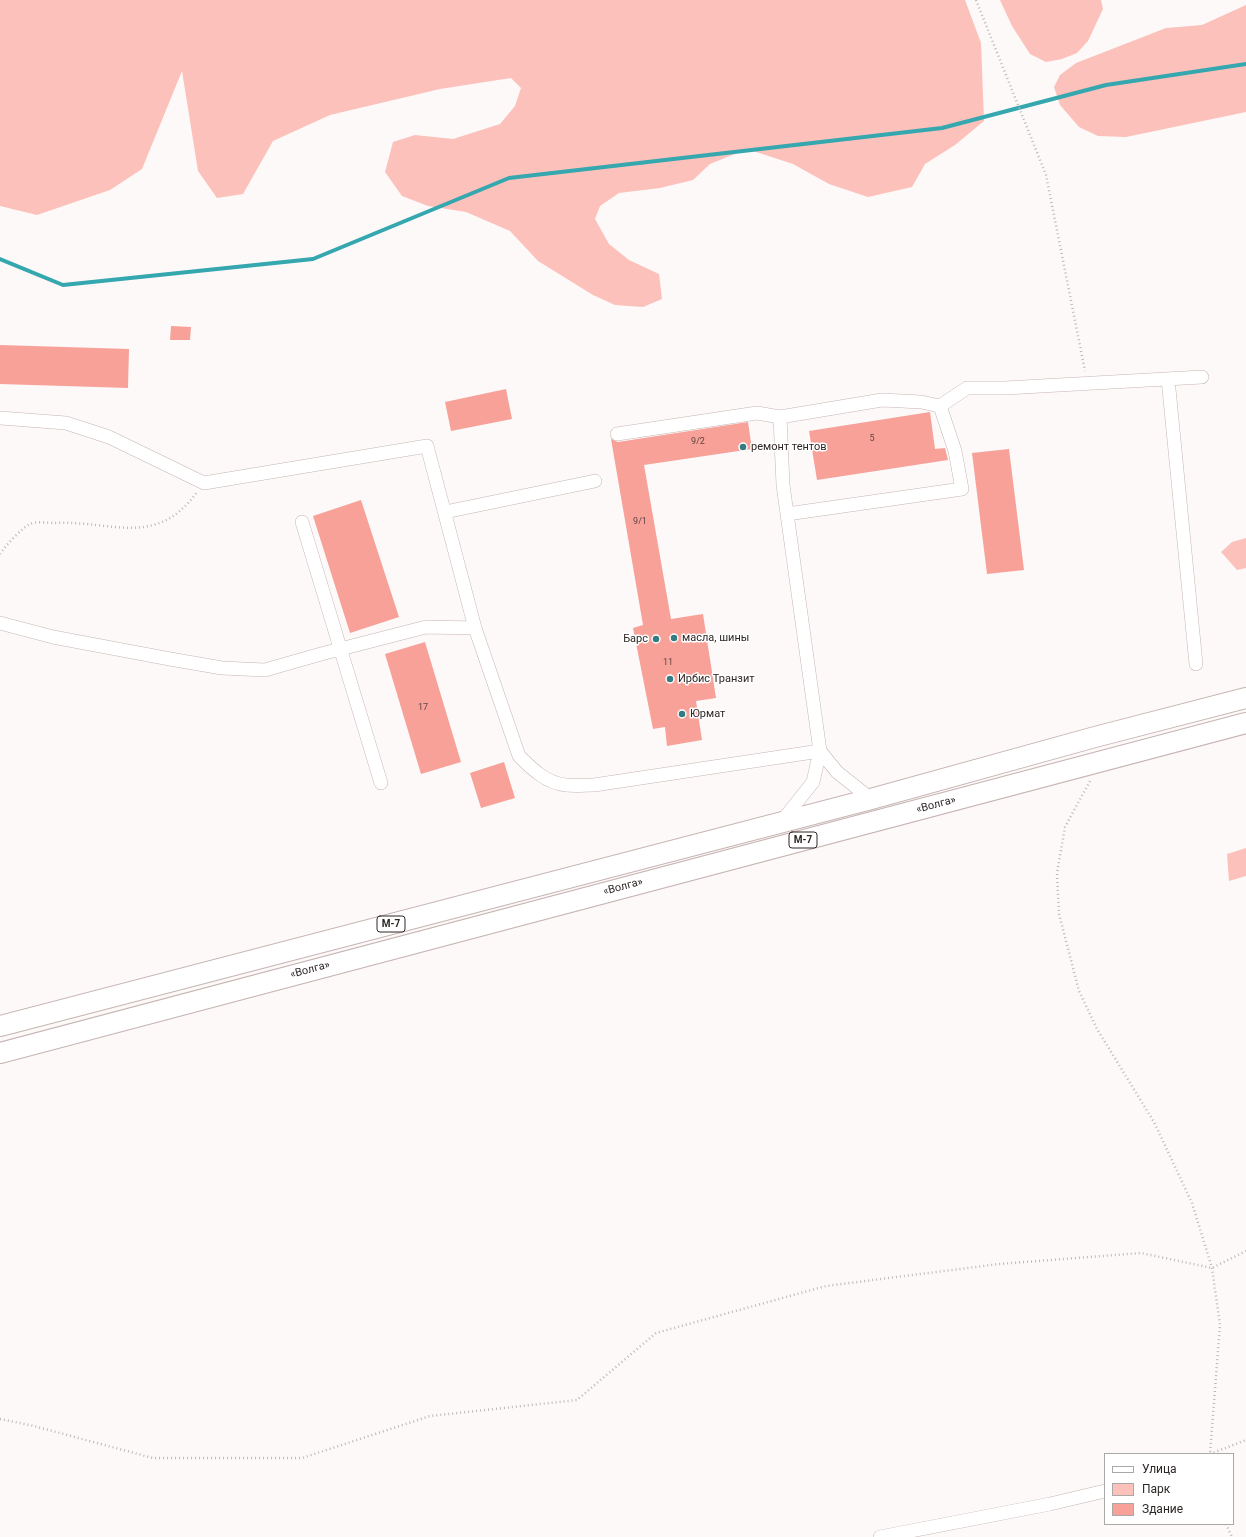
<!DOCTYPE html>
<meta charset="utf-8">
<style>
body{margin:0}
#map{position:relative;width:1246px;height:1537px;overflow:hidden;background:#fdf9f9;font-family:Roboto,sans-serif}
canvas{display:block}
.legend{position:absolute;left:1104px;top:1453px;width:130px;height:72px;box-sizing:border-box;background:#fff;border:1px solid #aba9a8;margin:0;padding:5px 7px;list-style:none;font-size:12px;color:#2e2726}
.legend li{display:flex;align-items:center;gap:8px;height:20px}
.legend b{width:20px;border:1px solid #aba9a8}
</style>
<div id="map">
<canvas width="1246" height="1537"></canvas>
<ul class="legend">
<li><b style="height:5px;background:#fff"></b>Улица</li>
<li><b style="height:11px;background:#fcc1ba"></b>Парк</li>
<li><b style="height:11px;background:#f7a199"></b>Здание</li>
</ul>
</div>
<script>
const ctx = document.querySelector('canvas').getContext('2d');
ctx.lineJoin = 'round';
function fillPath(path, color) { ctx.fillStyle = color; ctx.fill(path, 'evenodd'); }
function trace(path, color, width, dash) { ctx.strokeStyle = color; ctx.lineWidth = width; ctx.lineCap = dash ? 'butt' : 'round'; ctx.setLineDash(dash || []); ctx.stroke(path); }
function label(font, color, halo, rows, align = 'center') {
  ctx.font = font + ' Roboto,sans-serif'; ctx.lineWidth = 3; ctx.setLineDash([]); ctx.textBaseline = 'middle'; ctx.strokeStyle = halo; ctx.fillStyle = color; for (const [text, x, y, turn = 0] of rows) {
    ctx.save(); ctx.translate(x, y); ctx.rotate((+turn || 0) * Math.PI / 180); ctx.textAlign = isNaN(turn) ? turn : align; if (halo) ctx.strokeText(text, 0, 0); ctx.fillText(text, 0, 0); ctx.restore();
  }
}
const green = new Path2D(`
 M0,0H965L981,43L984,121L955,145L925,164L912,187L868,197L829,184L793,164L747,149L710,164L693,180L660,188L619,193L600,206L595,219L609,244L629,260L659,274L662,299L643,307L615,305L593,295L538,261L510,231L466,212L428,206L402,196L385,172L393,142L415,135L453,139L500,124L515,106L521,88L511,78L440,89L330,115L273,141L243,194L217,198L198,171L182,71L142,169L110,190L37,215L0,206Z
 M1000,0H1101L1103,9L1088,41L1077,53L1062,59L1046,62L1030,54L1012,26Z
 M1246,5V112L1126,137L1098,136L1079,127L1060,105L1054,87L1060,75L1076,63L1166,28L1202,25Z
 M1246,538V568L1237,570L1221,552L1232,542Z
 M1246,848V876L1229,881L1227,854Z`);
const stream = new Path2D(`
 M0,259L63,285L313,259L509,178L942,128L1106,85L1246,64`);
const building = new Path2D(`
 M171,326L191,327L190,340H170Z
 M0,345L129,349L128,388L0,384Z
 M506,389L512,419L451,431L445,402Z
 M930,412L935,449L945,448L948,460L817,480L809,431Z
 M748,422L752,449L644,465L671,619L703,614L716,698L696,701L702,740L667,746L665,727L653,729L633,628L643,625L611,439L618,442Z
 M1009,449L1024,570L987,574L972,453Z
 M361,500L399,617L350,633L313,516Z
 M425,642L461,762L421,774L385,654Z
 M504,762L515,798L481,808L470,773Z`);
const path = new Path2D(`
 M976,0L1046,175L1085,371
 M0,554C5,546 22,528 30,524C36,521 48,523 55,523C111,520 156,549 197,492
 M1090,781L1065,827L1057,873L1059,914L1079,991L1097,1029L1154,1122L1192,1203L1212,1268L1220,1325L1210,1454
 M0,1419L30,1425L153,1458H302L430,1416L577,1400L656,1333L826,1286L999,1264L1141,1253L1212,1268L1246,1251
 M1210,1454L1246,1440
 M1226,1524L1232,1537`);
const minor = new Path2D(`
 M1168,379L1196,664
 M940,406L967,388H1005L1202,377
 M0,418L66,423L109,437L204,483L427,446L475,628L519,756C532,769 546,783 566,785C575,786 585,785 594,785L820,751
 M617,434L757,413L780,417
 M445,512L595,481
 M302,522L381,783
 M0,623L53,637L170,659L222,668L265,670L321,654L426,627L475,628
 M820,751L837,772L871,799
 M782,821L813,782L820,751L783,485L780,417L882,400L921,402L940,406L955,451L962,489L787,514
 M880,1537L1050,1504L1105,1491`);
const highway = new Path2D(`
 M0,1026L871,799L1095,737L1246,698
 M0,1053L1246,723`);
const markers = [
 [743,447,4,"#337c82"],
 [674,638,4,"#337c82"],
 [656,639,4,"#337c82"],
 [670,679,4,"#337c82"],
 [682,714,4,"#337c82"]
];
const numberNames = [
 ["5",872,439],
 ["9/2",698,442],
 ["9/1",640,522],
 ["11",668,663],
 ["17",423,708]
];
const shields = [
 [803,840,28],
 [391,924,28]
];
const shieldNames = [
 ["М-7",803,840],
 ["М-7",391,924]
];
const poiNames = [
 ["ремонт тентов",751,447],
 ["масла, шины",682,638],
 ["Барс",648,639,"right"],
 ["Ирбис Транзит",678,679],
 ["Юрмат",690,714]
];
const streetNames = [
 ["«Волга»",936,805,-15],
 ["«Волга»",623,887,-15],
 ["«Волга»",310,970,-15]
];
fillPath(green, '#fcc1ba');
trace(stream, '#35a7af', 4);
fillPath(building, '#f7a199');
trace(minor, '#c6b5b3', 14);
trace(highway, '#c6b5b3', 22);
trace(path, '#bdb8b8', 2.5, [1, 3]);
trace(minor, '#fff', 13);
trace(highway, '#fff', 20);
for (const [x, y, r, color] of markers) { const dot = new Path2D(); dot.arc(x, y, r, 0, 2 * Math.PI); ctx.fillStyle = color; ctx.fill(dot); trace(dot, '#fff', 1.5); }
label('9px', '#604643', null, numberNames);
for (const [x, y, w] of shields) { const box = new Path2D(); box.roundRect(x - w / 2, y - 8, w, 16, 3); ctx.fillStyle = '#fff'; ctx.fill(box); trace(box, '#2e2726', 1); }
label('bold 10px', '#2e2726', null, shieldNames);
label('11px', '#2e2726', '#fff', poiNames, 'left');
label('11px', '#2e2726', '#fff', streetNames);
</script>
